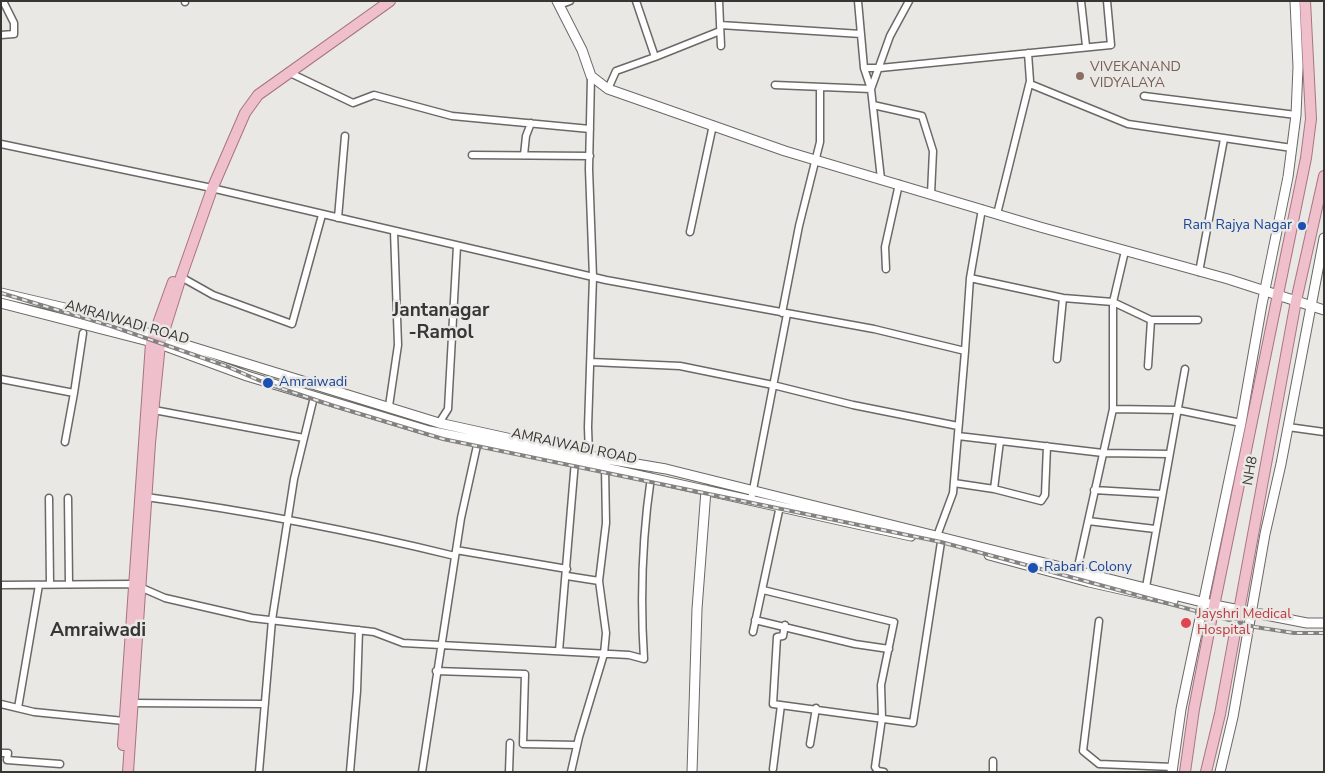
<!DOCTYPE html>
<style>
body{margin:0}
#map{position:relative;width:1325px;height:773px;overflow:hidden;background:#e9e8e4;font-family:"Nunito Sans",sans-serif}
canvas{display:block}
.frame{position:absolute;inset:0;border:2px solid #373635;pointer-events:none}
</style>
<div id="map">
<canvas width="1325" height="773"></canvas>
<div class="frame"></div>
</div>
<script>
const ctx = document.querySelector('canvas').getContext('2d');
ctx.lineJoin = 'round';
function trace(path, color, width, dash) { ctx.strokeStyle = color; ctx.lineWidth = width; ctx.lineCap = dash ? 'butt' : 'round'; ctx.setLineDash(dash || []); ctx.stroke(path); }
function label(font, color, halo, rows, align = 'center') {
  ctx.font = font + ' "Nunito Sans",sans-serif'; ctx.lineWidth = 5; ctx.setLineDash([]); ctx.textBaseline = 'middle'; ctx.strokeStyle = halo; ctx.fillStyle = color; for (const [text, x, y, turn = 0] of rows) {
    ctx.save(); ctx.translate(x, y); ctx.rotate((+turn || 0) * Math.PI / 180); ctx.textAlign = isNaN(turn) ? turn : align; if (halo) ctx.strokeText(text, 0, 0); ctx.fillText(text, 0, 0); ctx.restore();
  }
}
const street = new Path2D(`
 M185,1V2
 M719,1L721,46
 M858,1L864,68L871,89L881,179
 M1081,1L1086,46
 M559,5L570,1
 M720,25L861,34
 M1,35L14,34V23L3,1
 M655,57L720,31
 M864,68H880L1111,45L1107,1
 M288,72L353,103L374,95L452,116L590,129
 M1030,84L1128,124L1292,148
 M775,85L871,89L890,36L909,1
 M608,89L616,71L655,57L636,1
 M1144,96L1296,115
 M873,105L922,116L933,151L931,194
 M1,144L207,187L606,280L874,329L965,351L953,493L937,536
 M472,155L590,156
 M524,155L526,136L531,123
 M997,214L1030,81L1028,53
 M338,218L345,136
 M690,232L713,125
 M1125,251L1113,302L1151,320
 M886,269L885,247L899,184
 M1199,272L1224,139
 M181,277L213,295L292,324L322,215
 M970,278L1063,298L1113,302V409L1077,571
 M782,313L799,226L820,142V88
 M965,351L970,278L982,209
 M1057,359L1063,298
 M591,362L680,366L773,385L853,405L958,426
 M1148,366L1151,320H1198
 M1,379L74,393L83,333
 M389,406L398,345L394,231
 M1113,409L1178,410L1241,423
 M154,410L304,438
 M439,423L448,409L457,246
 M1288,427L1324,432
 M958,436L1103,453L1169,454
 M65,442L74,393
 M589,456L588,427L593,277L589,169L591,76
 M954,483L994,489L1041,501L1045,495L1047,446
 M994,489L1000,441
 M1094,490L1162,494
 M146,497C250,511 353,531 455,556
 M49,498L50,584
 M68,498L69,584
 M751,500L787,314
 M1088,521L1155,529
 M456,550L567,569
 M567,576L599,581L606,633L604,654L579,737L571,772
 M599,581L606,523L605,467
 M1,585L133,584L165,598L252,618L374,632L403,643L629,655L644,659C640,597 642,538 651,477
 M1146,587L1185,369
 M763,590L894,622L881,685L882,718L875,767L878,771L884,772
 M755,620L855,644L889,649
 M1099,621L1083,751L1099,764L1173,767
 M785,625L783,636L777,637L773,704L913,723L941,542
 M753,632L780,506
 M559,651L575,461
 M436,671L525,674L523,744L577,745
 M132,703L265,704
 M1,704L34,712L124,721
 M18,708L39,585
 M810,744L816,708
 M1,753H8L7,760L60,764
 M993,761V772
 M773,769L781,705
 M259,772L272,620L294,479L314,397
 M350,772L357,691L359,630
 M422,772L461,518L478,441
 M509,772L510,743`);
const secondary = new Path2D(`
 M557,1L582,50L591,76L608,89L785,151L1040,227L1228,279L1324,310
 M1,293L69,309L439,423L589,456L666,469L1214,605L1307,623H1324
 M1,303L160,344L247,376L429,431L529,451L911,536
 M989,555L1089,582L1173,601
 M692,772L697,609L706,490
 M1172,772L1181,709L1241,423L1262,304L1288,177L1296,115L1298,67L1295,1
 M1220,772L1233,717L1265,534L1281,464L1324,238`);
const primary = new Path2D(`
 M123,745L151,343L173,282
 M128,772L150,443L160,344L181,277L212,189L245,113L258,95L390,1
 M1185,772L1194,709L1213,611L1306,158L1311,119L1305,1
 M1206,772L1220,714L1296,301L1324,176`);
const rail = new Path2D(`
 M1,293L111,326L226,366L265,383L334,406L443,439L941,542L1255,627L1294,633H1324`);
const markers = [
 [1080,76,5,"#8d6e63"],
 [1302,226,5,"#1a4fb4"],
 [268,383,6,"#1a4fb4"],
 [1033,568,6,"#1a4fb4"],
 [1186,623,6,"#e0444e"]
];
const educationNames = [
 ["VIVEKANAND",1090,68],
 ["VIDYALAYA",1090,84]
];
const transitNames = [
 ["Ram Rajya Nagar",1292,226,"right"],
 ["Amraiwadi",279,383],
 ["Rabari Colony",1044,568]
];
const streetNames = [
 ["AMRAIWADI ROAD",127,323,16],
 ["AMRAIWADI ROAD",574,447,12],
 ["NH8",1251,471,-80]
];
const healthNames = [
 ["Jayshri Medical",1197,615],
 ["Hospital",1197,631]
];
const districtNames = [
 ["Jantanagar",441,311],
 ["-Ramol",441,333],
 ["Amraiwadi",98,631]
];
trace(street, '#6a6966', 9);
trace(secondary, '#6a6966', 11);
trace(primary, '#a87481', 12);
trace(street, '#fff', 6);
trace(secondary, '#fff', 9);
trace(primary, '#efbfcc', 10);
trace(rail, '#838280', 4);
trace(rail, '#e9e8e4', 2, [5.5]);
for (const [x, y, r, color] of markers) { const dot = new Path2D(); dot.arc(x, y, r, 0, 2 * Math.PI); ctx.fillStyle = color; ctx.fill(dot); trace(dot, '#e9e8e4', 2); }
label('14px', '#785e54', '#e9e8e4', educationNames, 'left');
label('14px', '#164399', '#e9e8e4', transitNames, 'left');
label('14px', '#373635', '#e9e8e4', streetNames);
label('14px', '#be3a42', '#e9e8e4', healthNames, 'left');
label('bold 19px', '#373635', '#e9e8e4', districtNames);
</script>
